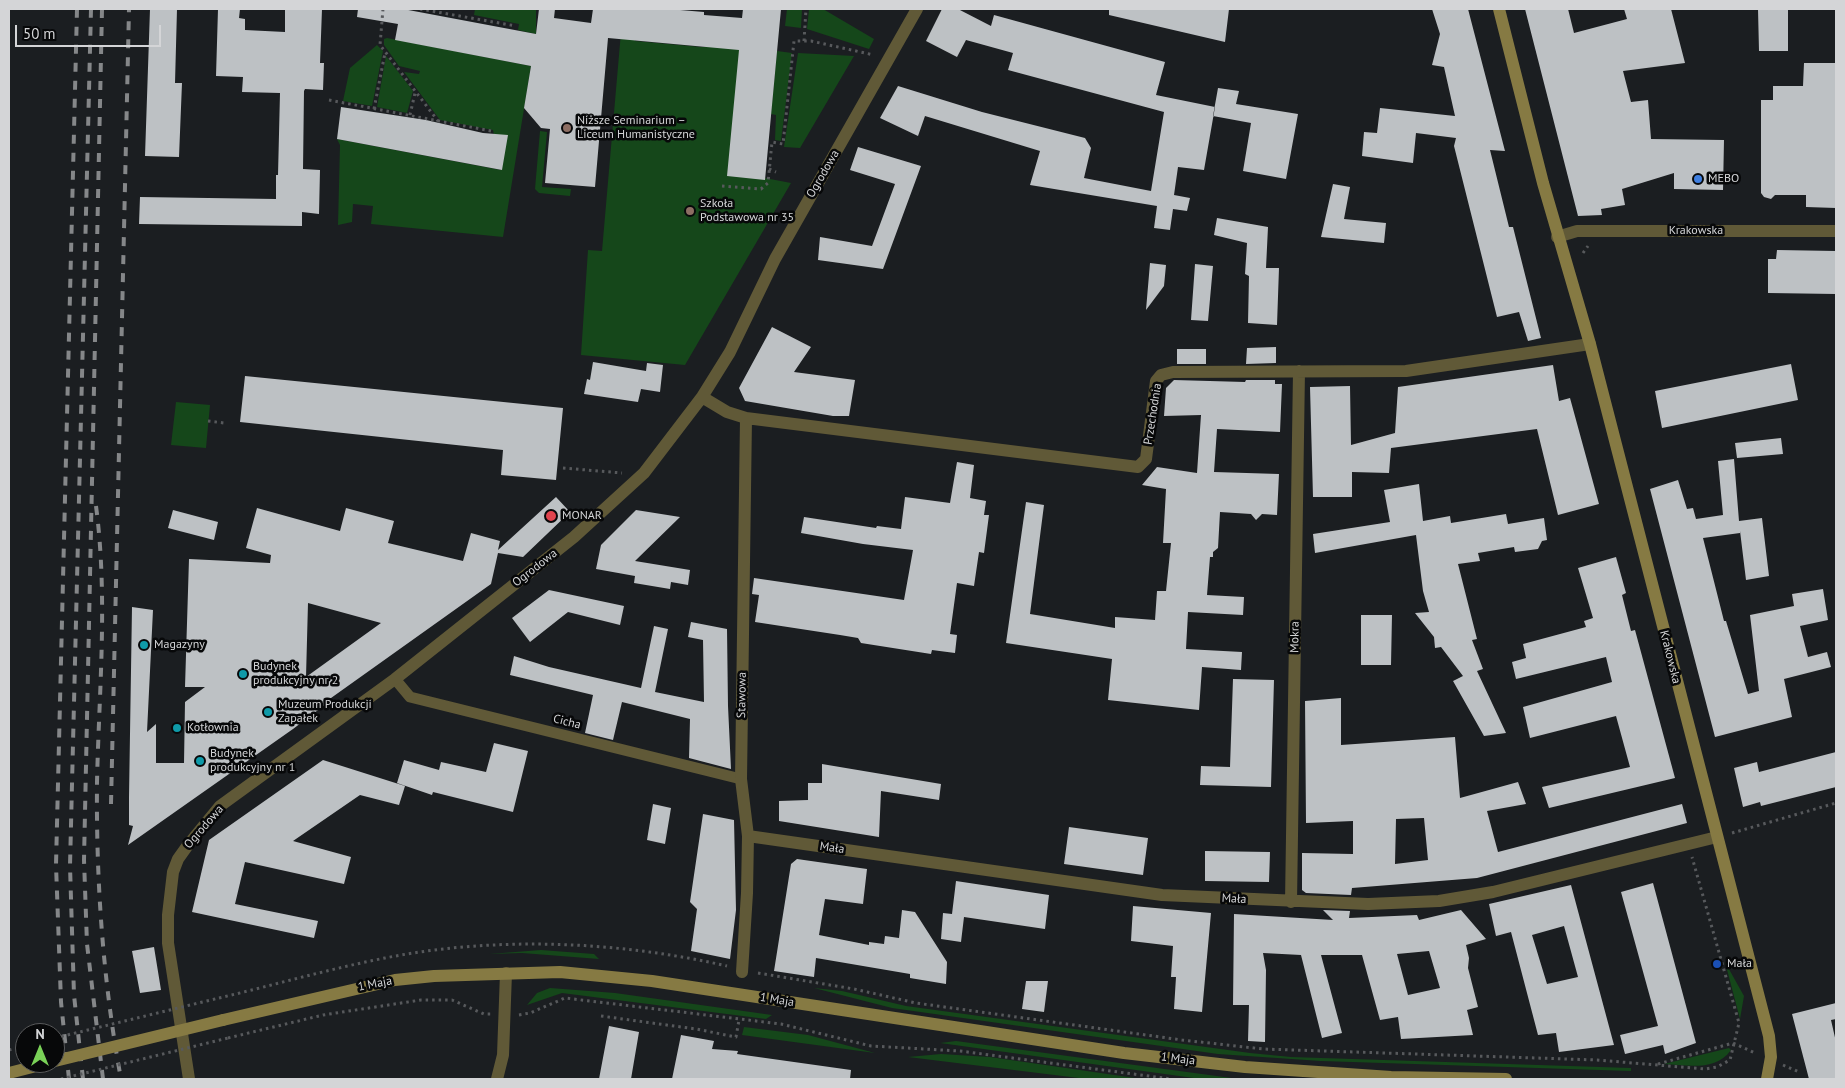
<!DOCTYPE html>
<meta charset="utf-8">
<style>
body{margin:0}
#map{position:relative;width:1845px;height:1088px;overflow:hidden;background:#1b1e21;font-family:"PT Sans",sans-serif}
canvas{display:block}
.frame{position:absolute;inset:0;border:10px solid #d4d5d7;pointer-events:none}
.north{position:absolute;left:15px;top:1023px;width:50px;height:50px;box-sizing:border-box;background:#070809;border:1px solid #595a5b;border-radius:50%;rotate:0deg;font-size:14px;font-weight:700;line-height:20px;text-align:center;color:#d4d5d7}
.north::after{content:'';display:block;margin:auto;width:18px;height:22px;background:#79d157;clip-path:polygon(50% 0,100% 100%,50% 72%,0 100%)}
.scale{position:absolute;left:15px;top:25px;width:146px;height:22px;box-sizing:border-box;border:2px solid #d4d5d7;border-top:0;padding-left:6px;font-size:15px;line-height:18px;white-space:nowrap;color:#d4d5d7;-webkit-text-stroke:4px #070809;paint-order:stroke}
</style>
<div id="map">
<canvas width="1845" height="1088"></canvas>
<div class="frame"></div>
<div class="north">N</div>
<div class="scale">50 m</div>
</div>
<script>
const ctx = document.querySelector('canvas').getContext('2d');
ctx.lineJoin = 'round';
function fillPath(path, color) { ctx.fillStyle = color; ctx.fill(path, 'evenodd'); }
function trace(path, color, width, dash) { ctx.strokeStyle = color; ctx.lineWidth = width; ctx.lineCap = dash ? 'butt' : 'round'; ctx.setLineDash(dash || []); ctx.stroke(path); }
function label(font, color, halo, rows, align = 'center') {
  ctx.font = font + ' "PT Sans",sans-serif'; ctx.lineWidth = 5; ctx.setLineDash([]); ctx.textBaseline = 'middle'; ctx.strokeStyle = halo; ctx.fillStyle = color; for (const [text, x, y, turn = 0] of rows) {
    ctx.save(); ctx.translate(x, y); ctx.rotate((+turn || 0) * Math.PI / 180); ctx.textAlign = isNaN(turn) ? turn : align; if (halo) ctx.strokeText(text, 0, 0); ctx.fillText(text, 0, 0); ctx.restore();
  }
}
const green = new Path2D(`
 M475,9H536V34L518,30L519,24L474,15Z
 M623,9H637L635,41L701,47H739L765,178L791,183L685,365L581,355L588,250L602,251Z
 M787,9H802L801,28L785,26Z
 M809,9H823L874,39L869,49L807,29Z
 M387,38L531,66L503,237L371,224L373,206L353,204L352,222L338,225L340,145L337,139L501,170L493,130L440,120L404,72L419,74L420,71L399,66L384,45V39Z
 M377,45L383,51L372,106L343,101L350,68Z
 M777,51L792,53L781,141L775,140L776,115L771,114Z
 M798,53L854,56L800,148L784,147Z
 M386,56L413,91L407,113L377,107Z
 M540,131L547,132L542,187L571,189L570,196L539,193L535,189Z
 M176,402L210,405L206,448L171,445Z
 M541,950L594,954L599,959L522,953L489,954Z
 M1725,962L1744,996L1740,1019Z
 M550,988L615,993L772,1015L766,1019L562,993L527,1005L537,993Z
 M814,988L842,991L906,1006L1250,1053L1291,1057L1631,1068V1071L1321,1061L1218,1054L892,1008Z
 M744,1027L808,1035L875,1053L742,1035Z
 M956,1041L1239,1079H1201L940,1043Z
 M1729,1048L1731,1050C1715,1072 1687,1065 1664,1064Z
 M941,1054L990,1057L1142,1079H1087L908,1057Z`);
const building = new Path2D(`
 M150,9H177L175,83H182L179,157L145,156Z
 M218,9H240L239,18L245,19V30L285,32V9H322L320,63H324L323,90L305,89L304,91L303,169L320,170L319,214L302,212V226L139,224L140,197L276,199V175H278L280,93L242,92L243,77L216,76Z
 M358,9H403L536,34L539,9H555L554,18L591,23L593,9H668L704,12V15L742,18L743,9H781L765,180L727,176L739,50L608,38L595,187L545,183L550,129L541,128L524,108L531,66L395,40L398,24L357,17Z
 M942,9H958L991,26L994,15L1165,62L1156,95L1215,107L1204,170L1178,167L1174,195L1190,198L1187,211L1173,209L1170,230L1154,228L1157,206L1030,185L1040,151L925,116L918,136L880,118L898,86L982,112L1085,138L1091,148L1084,178L1151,191L1164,112L1008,70L1013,53L966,40L957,57L926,41Z
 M1109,9H1229L1225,42L1109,15Z
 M1432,9H1468L1505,151L1490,150L1509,227H1513L1541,338L1528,341L1519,312L1497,317L1454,146L1456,138L1416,133L1413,163L1362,156L1364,132L1377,133L1380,108L1455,116L1444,67L1432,65L1440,34Z
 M1525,9H1568L1574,33L1627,19L1624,9H1671L1685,63L1623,71L1631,102L1648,100L1651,139L1724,140L1723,190L1674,189V173L1622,189L1625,205L1601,209L1602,215L1578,216Z
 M1758,9H1788V51H1759Z
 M1804,63H1836V208L1806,207V195H1775L1771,199L1764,197L1761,193V100H1773V86H1803Z
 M1218,88L1239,91L1236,104L1298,114L1286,179L1243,171L1251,123L1213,116Z
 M341,107L426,120L483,133L508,135L502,170L337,139Z
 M858,147L921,166L883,269L818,260L820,237L872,246L895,184L850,170Z
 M1333,184L1350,187L1344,219L1386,223L1384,243L1321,237Z
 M1217,218L1268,227L1266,268H1279L1277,325L1248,323L1249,276L1245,274L1247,243L1214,235Z
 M1777,250L1836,251V294L1768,293V259H1776Z
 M1150,263L1166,265L1164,286L1146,310Z
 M1195,264L1213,266L1208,321L1191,320Z
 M772,327L811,347L794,372L855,380L849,416H833L745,401L739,388Z
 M1276,347V363L1246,364L1247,348Z
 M1177,349H1206V364H1177Z
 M593,362L646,371L647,363L663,365L660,392L641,389L638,402L584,394L587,379L590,380Z
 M1791,364L1798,400L1662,428L1655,391Z
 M1553,365L1559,401L1570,398L1599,504L1558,515L1537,429L1391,448L1389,473L1352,472V497H1313L1310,387L1350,386L1351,445L1395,433L1398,387Z
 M245,376L563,408L556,480L501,475L503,450L240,422Z
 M1174,380L1245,382L1246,380H1275V384H1282L1280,432L1217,429L1214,472L1279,474L1277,515L1262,514L1256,520L1251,514L1220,512L1218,548L1213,552V557H1210L1207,595L1244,597L1243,615L1188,612L1186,649L1242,652L1241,670L1202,667L1199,710L1108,700L1112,659L1006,643L1026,502L1044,505L1030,614L1115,628V617L1155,620L1157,591H1166L1171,543H1163L1166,489L1142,485L1157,467L1197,473L1201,415L1164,416L1166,388Z
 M1781,438L1783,454L1737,458L1735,443Z
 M1734,459L1739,521L1762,518L1769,576L1746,580L1740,531V533L1703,538L1724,621H1726L1748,694L1759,691L1750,615L1794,606L1792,594L1823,589L1828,620L1800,626L1808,657L1827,652L1831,667L1784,679L1792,717L1715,737L1650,489L1678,480L1687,509L1693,508L1696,519L1723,515L1718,461Z
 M957,462L974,465L970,498L986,501L984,515H989L984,553L979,552L974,586L957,583L950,634L957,635L955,653L932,650L931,654L861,643L858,638L840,635L755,622L759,595L752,594L754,578L904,600L913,550L863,544L801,533L804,517L876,528L877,526L901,529L905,497L950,503Z
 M1419,484L1423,521L1450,516L1451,523L1506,514L1508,524L1544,518L1547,540L1542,541L1538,549L1515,552L1514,547L1478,553L1480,561L1458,564L1477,639L1472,640L1483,669L1477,671L1506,733L1484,736L1453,681L1463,676L1441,647L1435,648L1434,637L1415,613L1429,612L1423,591L1416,535L1315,553L1313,534L1390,522L1384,490Z
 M556,497L570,512L523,557L498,553L491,584L324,703L326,704L293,729L128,845L133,826L129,825V797L132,607L153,610L147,732L156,724V763H184L185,702L205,687H185L189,559L270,563L271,555L246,548L257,508L340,531L346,508L394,521L388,543L463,561L471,533L500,541L498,550ZM308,603L381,623L306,677Z
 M173,510L218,522L214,540L168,528Z
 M636,510L680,517L635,561L690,570L688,585L671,582L670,589L634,583L635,576L596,569L601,545Z
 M1616,557L1626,593L1622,595L1631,631L1635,630L1675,778L1549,808L1542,787L1630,767L1616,716L1530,738L1523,707L1612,682L1606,657L1516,679L1512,662L1526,658L1523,644L1586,627L1584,621L1593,618L1578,568Z
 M549,590L624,606L620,625L568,612L530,642L512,618Z
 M1361,615H1392L1391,665H1361Z
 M691,622L727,629L728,706L731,769L689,758L690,719L622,702L613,740L585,733L593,695L510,675L514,656L549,667L641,688L654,626L668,629L655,692L704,702L703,640L688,637Z
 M1233,679L1274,680L1271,787L1200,785L1201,766L1230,767Z
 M1341,698V745L1455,737L1460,798L1518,782L1526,804L1487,811L1498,852L1682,804L1687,823L1477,878L1352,888L1351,895L1306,893L1302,890V853L1353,854V821L1306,823L1305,701ZM1424,818L1428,860L1395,864L1396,819Z
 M494,743L528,751L513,812L433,792L432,795L397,783L404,760L439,770L441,762L486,772Z
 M1836,752V787L1761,806L1760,802L1743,807L1734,768L1757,762L1759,772Z
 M323,760L405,786L399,805L360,795L293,841L351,857L344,884L245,862L235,904L318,921L314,938L192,912L209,840Z
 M822,764L941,784L939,800L881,791L879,837L779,821V801L808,800V783H822Z
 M653,804L671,808L665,844L647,840Z
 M703,814L734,820L736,910L730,959L691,951L697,909L690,902Z
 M1069,827L1148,838L1143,875L1064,864Z
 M1205,851L1270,852L1269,882L1205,881Z
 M797,859L867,869L863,904L825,899L819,935L869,945V942L884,944L885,936L899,938L902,910L915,912L947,962L946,984L910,978V974L816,958L814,977L774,971L791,864Z
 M956,881L1049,895L1045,929L964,917L961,942L941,939L943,913L952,914Z
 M1653,883L1696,1043L1665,1054L1663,1045L1625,1054L1620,1035L1658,1026L1621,892Z
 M1571,885L1614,1045L1559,1052L1556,1033L1538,1035L1511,932L1496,936L1489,904ZM1564,926L1578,977L1547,984L1532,935Z
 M1133,906L1211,913L1202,1012L1174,1009L1176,977H1171L1173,946L1131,941Z
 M1323,910L1350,911L1349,918L1417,915L1419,920L1461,910L1486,939L1466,945L1469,958L1468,968L1478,1007L1467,1010L1473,1035L1401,1039L1398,1017L1380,1020L1362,955H1321L1342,1033L1322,1038L1301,955L1263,953L1266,970L1265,1042L1248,1041L1249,1005H1233L1234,914L1333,920ZM1429,951L1440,988L1408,995L1397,954Z
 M154,947L161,990L140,993L132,951Z
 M1026,981H1048L1044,1012L1022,1009Z
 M1836,1003V1019L1831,1020L1836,1042V1079H1809L1792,1014Z
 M609,1026L639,1032L631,1079H599Z
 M681,1035L714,1041L712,1049L738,1051L737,1054L851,1070L850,1079H672Z`);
const path = new Path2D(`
 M383,9L380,45L438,121
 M420,9L516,26
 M804,41L806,9
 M329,100L491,131
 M374,109L385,53
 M410,115L415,93
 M769,169L776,172
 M722,186L761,189L768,183L772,142L783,144L794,41H811L874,55
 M1583,253L1588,246
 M208,421L224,423
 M563,468L622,473
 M1732,833L1836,803
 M758,973L854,989L916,1003L1182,1040L1263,1049L1597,1060L1705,1069L1717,1067L1730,1060L1739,1023L1692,857
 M219,998C274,985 329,969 385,958C496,936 617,941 727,966
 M519,1015L530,1013L565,998L781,1024L871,1046L960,1051L1171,1079
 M601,1016L696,1029L736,1037L739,1020
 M228,1038L323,1015L421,1000H452L484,1014H491
 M9,1050L25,1046
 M1658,1064L1733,1043L1755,1053
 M1783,1065L1799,1072`);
const lane = new Path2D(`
 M395,679L410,697L741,779`);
const street = new Path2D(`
 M1557,237L1577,231H1836
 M702,397L727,412L746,418L1138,467L1146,459L1156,381L1161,375L1173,372L1406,371L1590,344
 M748,836L1162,895L1368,904L1439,901L1493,892L1717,837
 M1291,902L1299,371
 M742,972L747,893L748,836L741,779L746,418
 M189,1079L168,943V915L173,872L178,859L188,845L220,806L395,679L574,537L644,473L702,397L730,352L775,259L917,9
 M497,1079L503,1055L506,973`);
const secondary = new Path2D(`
 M1499,9L1543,183L1590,344L1769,1036L1771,1057L1767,1079
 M223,1020L395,980L434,976L560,972L652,981L1124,1053L1245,1067L1391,1077L1506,1079
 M9,1073L48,1063`);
const rail = new Path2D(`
 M102,9L84,860L87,944L103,1079
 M96,506C108,597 99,691 97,782C96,881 103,982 121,1079
 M111,804L129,9
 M69,1079L61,1002L56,865L77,9
 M83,1079L74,995L70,866L91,9`);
const pathBridge = new Path2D(`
 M55,1038L219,998
 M61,1079L228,1038`);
const secondaryBridge = new Path2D(`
 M55,1061L223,1020`);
const markers = [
 [567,128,5,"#8d6e63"],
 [1698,179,5,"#3f7fe0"],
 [690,211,5,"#8d6e63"],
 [551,516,6,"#e0444e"],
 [144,645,5,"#0f9aa8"],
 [243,674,5,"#0f9aa8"],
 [268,712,5,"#0f9aa8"],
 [177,728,5,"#0f9aa8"],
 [200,761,5,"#0f9aa8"],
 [1717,964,5,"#1a4fb4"]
];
const poiNames = [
 ["Niższe Seminarium –",577,121],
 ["Liceum Humanistyczne",577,135],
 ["MEBO",1708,179],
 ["Szkoła",700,204],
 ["Podstawowa nr 35",700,218],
 ["MONAR",562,516],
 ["Magazyny",154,645],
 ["Budynek",253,667],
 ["produkcyjny nr 2",253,681],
 ["Muzeum Produkcji",278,705],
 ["Zapałek",278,719],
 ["Kotłownia",187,728],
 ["Budynek",210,754],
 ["produkcyjny nr 1",210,768],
 ["Mała",1727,964]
];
const streetNames = [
 ["Ogrodowa",823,174,-60],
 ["Krakowska",1696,231],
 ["Przechodnia",1153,414,-81],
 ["Ogrodowa",535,568,-38],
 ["Mokra",1295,637,-89],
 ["Krakowska",1670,657,76],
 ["Stawowa",742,695,-89],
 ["Cicha",567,722,14],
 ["Ogrodowa",204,827,-49],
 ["Mała",832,848,8],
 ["Mała",1234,899,3],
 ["1 Maja",375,984,-11],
 ["1 Maja",777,1000,9],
 ["1 Maja",1178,1059,7]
];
fillPath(green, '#15471a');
fillPath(building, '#bdc1c4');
trace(path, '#57595c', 3, [2.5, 4]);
trace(lane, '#605937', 11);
trace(street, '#605937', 12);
trace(secondary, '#867a43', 12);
trace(rail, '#858789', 4, [9, 9]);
trace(pathBridge, '#57595c', 3, [2.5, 4]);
trace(secondaryBridge, '#867a43', 12);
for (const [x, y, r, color] of markers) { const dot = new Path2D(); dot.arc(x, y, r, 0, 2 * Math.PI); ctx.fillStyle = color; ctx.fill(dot); trace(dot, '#070809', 2); }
label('12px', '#d4d5d7', '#070809', poiNames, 'left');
label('12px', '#d4d5d7', '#070809', streetNames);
</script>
